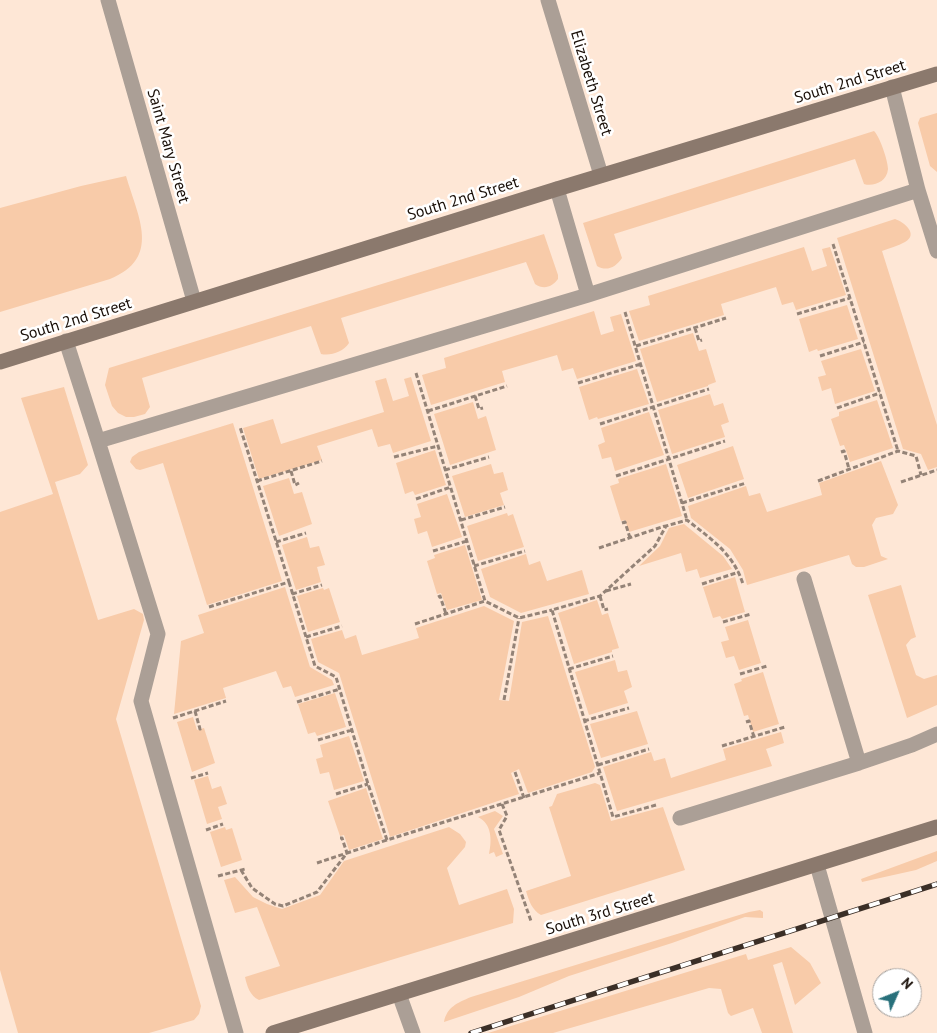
<!DOCTYPE html>
<style>
body{margin:0}
#map{position:relative;width:937px;height:1033px;overflow:hidden;background:#fee7d6;font-family:"PT Sans",sans-serif}
canvas{display:block}
.north{position:absolute;left:872px;top:968px;width:50px;height:50px;box-sizing:border-box;background:#fff;border:1px solid #a39f9c;border-radius:50%;rotate:46deg;font-size:14px;font-weight:700;line-height:20px;text-align:center;color:#180e07}
.north::after{content:'';display:block;margin:auto;width:18px;height:22px;background:#28707b;clip-path:polygon(50% 0,100% 100%,50% 72%,0 100%)}
</style>
<div id="map">
<canvas width="937" height="1033"></canvas>
<div class="north">N</div>
</div>
<script>
const ctx = document.querySelector('canvas').getContext('2d');
ctx.lineJoin = 'round';
function fillPath(path, color) { ctx.fillStyle = color; ctx.fill(path, 'evenodd'); }
function trace(path, color, width, dash) { ctx.strokeStyle = color; ctx.lineWidth = width; ctx.lineCap = dash ? 'butt' : 'round'; ctx.setLineDash(dash || []); ctx.stroke(path); }
function label(font, color, halo, rows, align = 'center') {
  ctx.font = font + ' "PT Sans",sans-serif'; ctx.lineWidth = 5; ctx.setLineDash([]); ctx.textBaseline = 'middle'; ctx.strokeStyle = halo; ctx.fillStyle = color; for (const [text, x, y, turn = 0] of rows) {
    ctx.save(); ctx.translate(x, y); ctx.rotate((+turn || 0) * Math.PI / 180); ctx.textAlign = isNaN(turn) ? turn : align; if (halo) ctx.strokeText(text, 0, 0); ctx.fillText(text, 0, 0); ctx.restore();
  }
}
const green = new Path2D(`
 M937,113V172L930,166L918,123L920,118Z
 M874,131C880,137 888,161 888,169C887,182 873,187 864,184L855,159L614,234L622,258C616,267 607,272 597,266L583,223Z
 M126,176C138,217 162,258 110,279L0,312V208L81,186Z
 M895,219C904,222 919,234 905,242C898,246 889,248 882,251L937,425V467L928,470L921,454L903,449L837,238Z
 M544,234L558,275V279C552,287 544,290 535,284L526,262L341,318L349,343C343,352 331,356 321,354L311,326L142,378L150,407L145,414L134,417H126L118,413L112,406L105,385L109,368Z
 M804,247L812,271L827,266L822,249L830,247L846,295L796,310L793,302L782,305L776,287L721,304L724,315L639,341L629,311L650,305L648,296Z
 M847,305L858,339L818,351L817,349L809,352L799,319Z
 M594,311L601,335L614,331L610,317L621,314L636,361L577,379L573,368L562,371L557,355L502,371L505,382L431,405L422,375L446,368L444,358Z
 M693,333L699,351L706,349L716,382L708,385V386L657,402L640,349Z
 M861,349L875,391L835,404L831,388L822,391L818,377L826,375L821,361Z
 M637,369L649,404L598,419L597,417L589,420L579,387Z
 M411,377L431,441L393,453L390,444L378,447L372,429L317,446L322,460L259,479L243,428L273,419L281,444L384,412L375,381L386,378L393,401L409,396L404,379Z
 M64,387L88,465L80,474L55,482L98,620L134,609L143,614L144,620L116,719L201,1006L199,1014L194,1020L149,1033H18L0,970V512L53,494L21,398Z
 M710,394L714,406L723,403L729,422L721,425L725,437L672,454L658,410Z
 M877,400L893,448L850,462L844,445L840,446L831,419L839,416V412Z
 M473,402L478,419L486,416L496,450L450,465L434,414Z
 M649,412L664,455L615,471L611,457L602,459L598,445L605,442L601,428Z
 M233,423L282,581L207,605L163,463L140,470L136,469L130,462L132,457L139,452Z
 M733,446L744,479L688,498L677,465Z
 M435,450L446,485L415,495L413,491L405,494L396,463Z
 M881,461L898,505L893,514L876,518L872,525L881,556L888,559L864,567H856L852,564L849,555L747,585L743,570L730,549L691,518L688,506L746,486L749,496L760,493L767,512L822,495L819,483Z
 M491,464L494,474L503,472L508,490L500,493L504,505L465,517L452,476Z
 M666,464L682,516L629,532L625,520L621,521L610,486L619,483L618,479Z
 M289,478L294,494L302,492L312,524L279,536L263,486Z
 M447,494L462,537L432,547L427,531L418,534L414,519L421,517L417,504Z
 M507,513L508,516L513,514L524,547L478,561L467,526Z
 M684,524L723,556L732,569L700,578L697,569L686,572L681,553L639,566L660,546L669,528Z
 M307,537L310,548L319,546L325,565L317,567L321,582L296,590L282,545Z
 M465,545L482,600L447,610L441,593L437,594L427,561L435,558L434,555Z
 M526,554L529,565L540,561L547,581L582,570L589,594L521,613L490,597L481,569Z
 M735,577L745,612L722,619L720,616L713,618L703,587Z
 M901,585L916,637L911,639L906,645L916,675L924,679L937,675V705L907,718L868,595Z
 M285,587L310,667L332,680L334,685L295,697L291,686L283,688L276,671L223,688L226,698L174,714L181,641L204,633L198,615Z
 M323,588L324,590L329,588L340,622L308,632L297,596Z
 M597,600L602,615L608,613L619,648L612,650V652L574,664L558,613Z
 M484,606L514,621L499,700L509,701L522,622L548,616L595,767L592,772L528,793L519,769L511,773L519,794L390,837L339,673L318,662L311,639L342,630L345,639L356,635L362,655L419,638L416,628Z
 M748,620L761,663L739,670L734,656L726,658L721,642L729,640L725,627Z
 M615,660L618,672L627,670L632,687L624,691L628,703L589,715L575,672Z
 M763,672L779,724L753,732L748,715L744,716L734,684L742,681L741,679Z
 M335,693L346,727L317,736L315,732L308,734L298,704Z
 M637,711L648,744L601,758L590,724Z
 M193,717L197,730L204,728L215,763L192,772L177,722Z
 M781,732L784,743L766,749L772,766L617,811L603,767L651,752L654,761L665,758L671,778L726,760L723,749Z
 M349,736L364,781L334,790L329,772L320,774L316,759L323,757L320,745Z
 M208,776L212,789L221,786L227,804L218,807L222,819L207,824L194,780Z
 M595,783L600,785L611,821L663,807L685,870L541,915C532,910 529,901 526,891L571,876L549,807L552,806L557,794Z
 M366,788L383,839L349,850L344,835L340,836L328,801Z
 M495,811L503,816L494,829L503,854L496,857L494,852L489,854C492,840 492,824 478,817Z
 M225,827L226,830L232,828L242,860L221,867L210,832Z
 M449,827L460,834L466,842L465,847L447,868L459,905L507,889L514,909L513,923L259,1000C250,996 247,986 245,977L280,966L257,907L235,913L224,880L235,877L253,897L267,904L282,909L320,895L344,861Z
 M937,851V861L916,870L862,882L861,879Z
 M760,910L763,912V918L745,917L672,943L569,976L519,997L444,1022C447,1007 457,1003 471,997L749,912Z
 M791,947L810,963L821,983L795,1005L782,962L773,965L793,1033H762L753,1008L731,1016L728,1013L721,989L709,988L553,1033H488L746,954L748,960Z`);
const path = new Path2D(`
 M833,244L898,451
 M625,312L687,520
 M797,314L850,298
 M695,328L699,341L702,340
 M636,346L726,318
 M820,356L864,342
 M416,373L485,601L519,618L552,610
 M578,383L641,364
 M475,396L479,409L483,408
 M837,408L880,393
 M428,411L507,386
 M600,424L709,389
 M841,452L844,451L849,469
 M394,457L438,446
 M445,470L489,457
 M291,471L295,485L299,483
 M616,476L725,441
 M257,481L322,461
 M818,481L898,451L916,456L921,475
 M901,482L937,470
 M416,499L451,487
 M682,503L746,483
 M461,520L505,507
 M622,523L625,522L630,538
 M276,542L306,533
 M599,548L665,526
 M433,551L467,541
 M474,566L525,551
 M289,582L315,666L336,677L368,784L387,840L600,773
 M702,584L739,572
 M606,591L631,584
 M292,594L322,585
 M600,596L604,610L608,609
 M438,597L440,596L446,614
 M209,607L289,582L240,427
 M723,622L751,614
 M415,624L485,601
 M306,637L342,626
 M569,669L613,656
 M740,674L767,666
 M504,700L519,618
 M297,702L340,689
 M195,711L200,729L203,728
 M173,718L226,701
 M584,721L629,708
 M746,722L749,721L754,737
 M318,740L352,730
 M722,746L785,727
 M598,765L649,749
 M515,772L524,798
 M191,778L208,773
 M336,794L368,784
 M502,804L507,816L499,830L531,921
 M656,805L613,817L552,610L600,596L655,546L666,526L687,520C711,539 733,553 743,584
 M206,830L223,824
 M317,863L347,853L342,838H340
 M241,870L252,888L275,904L283,906L317,892L347,853L387,840
 M218,876L245,869`);
const service = new Path2D(`
 M892,87L918,190L937,251
 M557,189L588,295
 M66,341L98,441
 M804,579L859,763
 M680,818L859,763L912,745L937,734
 M399,994L413,1033
 M236,1033L141,701L158,634L98,441L588,295L918,190`);
const minor = new Path2D(`
 M108,0L194,301
 M548,0L601,175
 M817,865L865,1033`);
const secondary = new Path2D(`
 M0,362L557,189L937,74
 M273,1033L937,827`);
const rail = new Path2D(`
 M471,1033L937,884`);
const streetNames = [
 ["South 2nd Street",850,82,-17],
 ["Elizabeth Street",591,83,73],
 ["Saint Mary Street",168,146,74],
 ["South 2nd Street",463,199,-17],
 ["South 2nd Street",76,320,-17],
 ["South 3rd Street",600,914,-17]
];
fillPath(green, '#f8cba9');
trace(path, '#948377', 3, [5, 2.5]);
trace(service, '#ab9f96', 15);
trace(minor, '#ab9f96', 15);
trace(secondary, '#8b796d', 15);
trace(rail, '#3b2f27', 5.5);
trace(rail, '#fff', 4, [11]);
label('16px', '#180e07', '#fff', streetNames);
</script>
